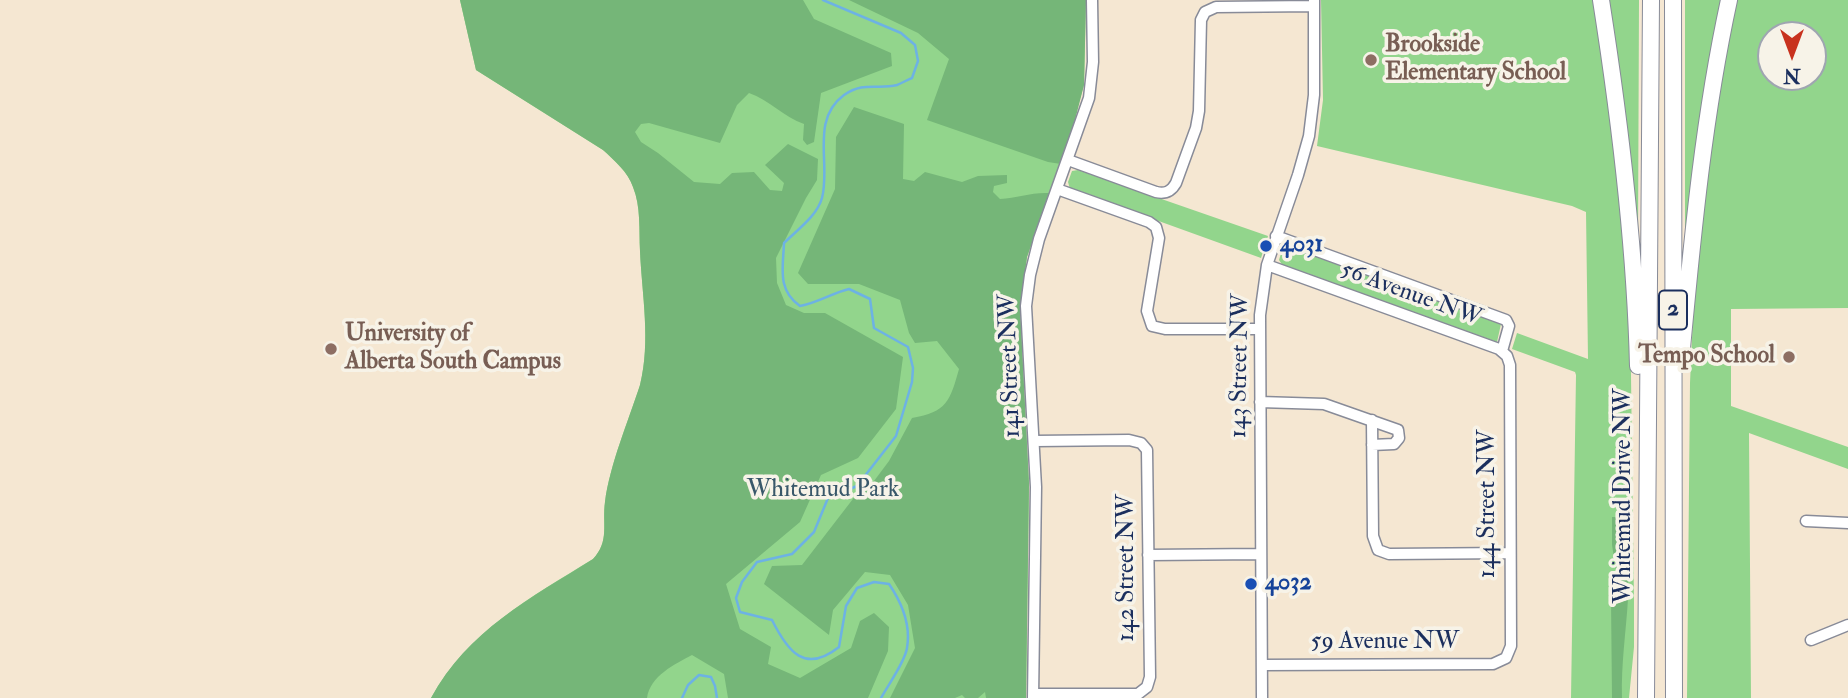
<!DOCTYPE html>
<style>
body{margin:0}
#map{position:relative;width:1848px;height:698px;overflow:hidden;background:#f5e7d2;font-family:"IM FELL Double Pica",serif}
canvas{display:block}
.north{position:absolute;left:1757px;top:21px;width:70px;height:70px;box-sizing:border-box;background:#f7f3e8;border:2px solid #9fa5b1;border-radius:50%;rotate:180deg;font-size:19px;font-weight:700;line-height:28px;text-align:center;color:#1b2f5e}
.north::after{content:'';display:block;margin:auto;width:24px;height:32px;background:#c8321e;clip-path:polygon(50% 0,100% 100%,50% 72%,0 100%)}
</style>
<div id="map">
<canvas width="1848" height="698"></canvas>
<div class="north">N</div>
</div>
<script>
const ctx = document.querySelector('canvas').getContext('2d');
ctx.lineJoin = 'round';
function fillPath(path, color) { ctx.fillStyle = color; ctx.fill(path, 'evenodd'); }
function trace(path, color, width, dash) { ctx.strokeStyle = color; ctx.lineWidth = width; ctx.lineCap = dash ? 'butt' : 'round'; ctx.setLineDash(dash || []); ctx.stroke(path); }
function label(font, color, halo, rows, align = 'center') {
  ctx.font = font + ' "IM FELL Double Pica",serif'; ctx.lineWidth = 7; ctx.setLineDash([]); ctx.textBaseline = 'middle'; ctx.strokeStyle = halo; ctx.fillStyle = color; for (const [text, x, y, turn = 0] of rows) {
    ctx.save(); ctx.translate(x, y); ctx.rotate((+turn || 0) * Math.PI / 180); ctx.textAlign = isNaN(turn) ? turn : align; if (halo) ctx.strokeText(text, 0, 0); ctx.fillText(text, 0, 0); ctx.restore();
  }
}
const green = new Path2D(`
 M460,0H1086L1084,85L1061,164L1027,257L1020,308L1029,484L1026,698H431C467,632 531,597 593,559C610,541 602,524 605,502C610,464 628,422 640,385C651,341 642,296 640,251C639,231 641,206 633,187C628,172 614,160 603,150L476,70Z
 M1321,0H1594L1623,203L1630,301L1634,601V647L1629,698H1571L1576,375L1575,372L1512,349L1517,333L1588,359L1586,212L1572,206L1317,146L1323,100Z
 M1607,0H1639L1638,242Z
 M1685,0H1721L1689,232H1685Z
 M1734,0H1848V308L1731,309V406L1848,447V469L1749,433L1751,698H1687L1690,383L1694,294L1701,212ZM1771,35H1813V77H1771Z
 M1078,170L1268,236L1261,258L1070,189L1068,182L1072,171Z
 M1291,246L1501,324L1497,342L1283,266L1279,260L1283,247Z`);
const forest = new Path2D(`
 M460,0H803L814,19L891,53L892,66L821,93L814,142L807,145L803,140L804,124C784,117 769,100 749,93L737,105L720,143L649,123L641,124L635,132L641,142L658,153L694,182L720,184L732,173L754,172L770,190L782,191L784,183L765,165L788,144L818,159L817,180L806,198L776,258L777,283L786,305L804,313H825L903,357L896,409L858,458L821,475L800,522L726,584L740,629L771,647L768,664L800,678L851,648L860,621L874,613L889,627L888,651L868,698H728L724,674L692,655C675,664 650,676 647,698H431C468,630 531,598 593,559C610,541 602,524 605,502C610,464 628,422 640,385C651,341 642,296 640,251C639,231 641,206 633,187C628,172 614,160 603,150L476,70Z
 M849,0H1086L1084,85L1074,124L1061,164L1048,162L927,120L949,59L918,33Z
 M854,107L904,124L903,179L914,181L925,172L962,182L978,176L1007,175V183L994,186L993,192L1000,199C1017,198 1032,192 1049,193L1027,257L1020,308L1029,484L1026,698H986L985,692L978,698H965L962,695L955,698H890L915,648L908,605L890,575L865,572L833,610L829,635L764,584L772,566L802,565L856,495L874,481L889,461L912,418C947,412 950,401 959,369L937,341L915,343L909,333L900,300L859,284H808L798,273L835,189L836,137Z
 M1612,517H1622C1626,545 1629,571 1628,599C1626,632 1621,664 1622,698H1612L1611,598L1619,589L1612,545Z`);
const stream = new Path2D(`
 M823,0L901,33L915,45L918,61L912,78C907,80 902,83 897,85C877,90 864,81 844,95C810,120 831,164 822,198C817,216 797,230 784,243C783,268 777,290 800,306C818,303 832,293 849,289L870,299L874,328L908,347L913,368L912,382L896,436L857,486L828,498L814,532L792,554L757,562L742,582L736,598L740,612L772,620C788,652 805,674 839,647L846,606L857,588L874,582L889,584C902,603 911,625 907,648C905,662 888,685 881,698
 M682,698L688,685L699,675L711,677L715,686L717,698`);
const minor = new Path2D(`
 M1068,160L1156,192C1165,194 1171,192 1176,183L1196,128L1199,111L1201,20L1205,12L1216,7L1314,6
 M1057,189L1149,222L1156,227L1159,238L1147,311L1152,326L1165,329H1260
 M1276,236L1506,320L1509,326L1502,351
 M1260,402L1324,404L1398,430L1399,438L1394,444L1372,445
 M1372,420L1373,536L1378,550L1389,554L1510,553
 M1806,521L1848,523
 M1148,555L1261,554
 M1811,640L1848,625
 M1262,665L1493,664L1506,658L1511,646L1510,365L1507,356L1499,349L1267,265
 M1033,694H1138L1147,687L1150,677L1147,450L1141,443L1129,440L1035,441
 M1033,698L1036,487L1026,306L1030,275L1039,239L1089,98L1093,62L1092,0
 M1262,698L1260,315L1267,265L1298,175L1309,136L1314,95V0`);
const highway = new Path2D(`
 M1601,0C1620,121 1635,243 1638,366
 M1673,0L1674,698
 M1682,348C1693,231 1704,115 1729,0
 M1646,698L1651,0`);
const markers = [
 [1371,60,7,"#8d6e63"],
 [1266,246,7,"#1a4fb4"],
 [331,349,7,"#8d6e63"],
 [1789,357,7,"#8d6e63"],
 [1251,584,7,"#1a4fb4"]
];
const shields = [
 [1673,310,28]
];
const shieldNames = [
 ["2",1673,310]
];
const educationNames = [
 ["Brookside",1385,46],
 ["Elementary School",1385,74],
 ["University of",345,335],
 ["Alberta South Campus",345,363],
 ["Tempo School",1775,357,"right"]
];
const transitNames = [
 ["4031",1280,246],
 ["4032",1265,584]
];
const streetNames = [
 ["56 Avenue NW",1411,295,20],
 ["141 Street NW",1011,366,-92],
 ["143 Street NW",1241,366,-89],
 ["Whitemud Drive NW",1625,496,-90],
 ["144 Street NW",1489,504,-90],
 ["142 Street NW",1128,568,-90],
 ["59 Avenue NW",1385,643]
];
const parkNames = [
 ["Whitemud Park",823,491]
];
fillPath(green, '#92d58c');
fillPath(forest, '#75b678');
trace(stream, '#6db2e4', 2.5);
trace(minor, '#888b98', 13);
trace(highway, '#888b98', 18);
trace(minor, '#fff', 10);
trace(highway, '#fff', 16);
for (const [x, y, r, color] of markers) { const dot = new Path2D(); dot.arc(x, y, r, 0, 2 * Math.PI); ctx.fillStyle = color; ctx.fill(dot); trace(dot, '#f7f3e8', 2.5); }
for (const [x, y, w] of shields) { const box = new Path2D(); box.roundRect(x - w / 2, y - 19.5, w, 39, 5); ctx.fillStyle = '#f7f3e8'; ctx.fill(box); trace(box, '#1b2f5e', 2); }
label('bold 23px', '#1b2f5e', null, shieldNames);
label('bold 24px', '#785e54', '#f7f3e8', educationNames, 'left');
label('bold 24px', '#164399', '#f7f3e8', transitNames, 'left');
label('24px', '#1b2f5e', '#f7f3e8', streetNames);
label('24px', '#39586a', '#f7f3e8', parkNames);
</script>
